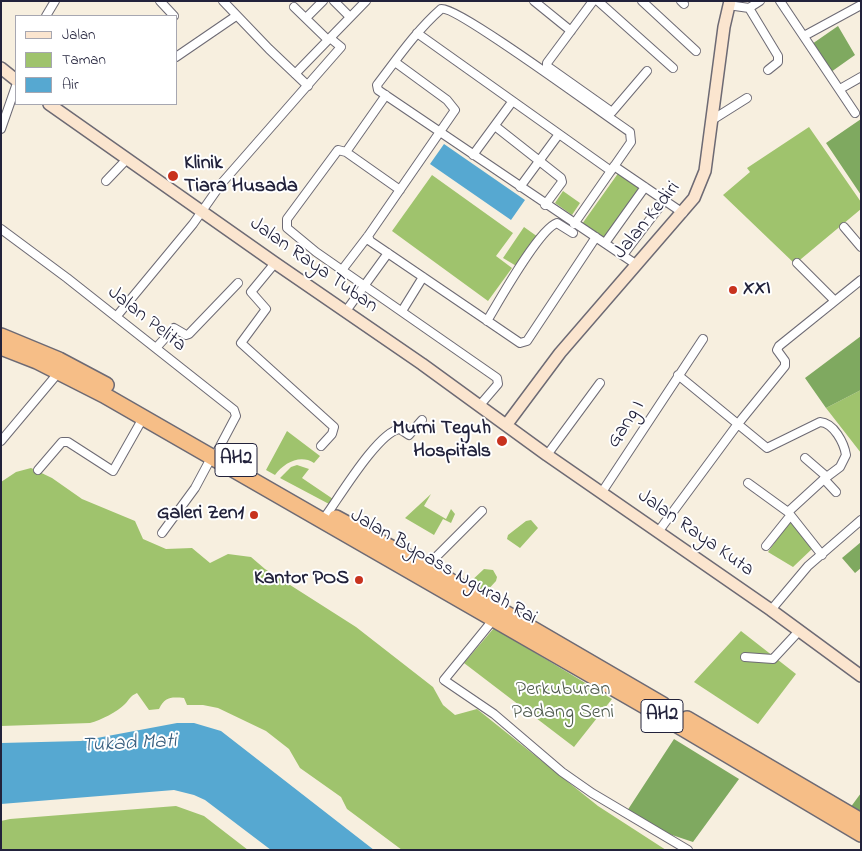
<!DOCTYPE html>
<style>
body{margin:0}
#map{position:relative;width:862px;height:851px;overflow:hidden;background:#f7efdf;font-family:"Indie Flower",sans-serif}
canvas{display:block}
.frame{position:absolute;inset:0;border:2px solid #22223b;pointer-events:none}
.legend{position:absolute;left:15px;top:15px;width:162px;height:90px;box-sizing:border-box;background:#fff;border:1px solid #a7a7b1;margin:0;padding:6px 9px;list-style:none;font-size:15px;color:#22223b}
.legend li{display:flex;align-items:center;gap:10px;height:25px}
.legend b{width:25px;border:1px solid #a7a7b1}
</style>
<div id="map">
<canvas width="862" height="851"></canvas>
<div class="frame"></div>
<ul class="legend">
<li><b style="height:6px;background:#fbe5cf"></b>Jalan</li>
<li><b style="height:14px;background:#9fc36d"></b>Taman</li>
<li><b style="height:14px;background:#56a8d1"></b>Air</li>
</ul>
</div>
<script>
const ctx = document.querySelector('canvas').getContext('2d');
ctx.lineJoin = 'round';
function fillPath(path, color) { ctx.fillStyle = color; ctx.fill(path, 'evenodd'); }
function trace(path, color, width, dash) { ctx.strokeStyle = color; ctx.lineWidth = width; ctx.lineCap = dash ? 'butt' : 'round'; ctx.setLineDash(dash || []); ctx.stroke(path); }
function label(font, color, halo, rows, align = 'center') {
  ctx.font = font + ' "Indie Flower",sans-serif'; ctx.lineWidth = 4; ctx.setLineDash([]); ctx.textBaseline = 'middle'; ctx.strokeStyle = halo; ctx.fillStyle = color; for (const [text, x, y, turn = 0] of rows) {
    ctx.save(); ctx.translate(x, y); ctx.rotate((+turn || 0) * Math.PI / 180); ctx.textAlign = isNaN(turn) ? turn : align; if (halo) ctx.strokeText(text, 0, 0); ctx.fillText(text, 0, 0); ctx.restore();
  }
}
const green = new Path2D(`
 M809,127L861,202V209L795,264L723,195L750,172L747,168Z
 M619,172L641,188L605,240L582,224Z
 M432,175L513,233L496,256L512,268L488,301L392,231Z
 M563,191L580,203L572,215L555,203Z
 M524,227L538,237L518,267L503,258Z
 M861,390V453L826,408Z
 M287,431L320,456L314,463C300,454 284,463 275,475L266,470Z
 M297,465L309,469L302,478L333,499L329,504L280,478L291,467Z
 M31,468L52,478L82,499L135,521L143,539L166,549L192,548L210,563L228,554L251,557L265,569L356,627L433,687L443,705L455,715L477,709L598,806L666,850H402L347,809L341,797L300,768L289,749L266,731L218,708L203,705H187L184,698C170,697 165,697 159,709L149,710L137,693C130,696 130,699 125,704C117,712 101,720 90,723L1,726V482L16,472Z
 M431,494L424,506L446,519L451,509L455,514L451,523L443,519L434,535L405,518Z
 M531,520L538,528L520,548L507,539L508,535L526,521Z
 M790,521L813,548L793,567L768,552Z
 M484,569L493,570L497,577L496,581L484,594L468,584Z
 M494,628L612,699L574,747L464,663Z
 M741,631L796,674L758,724L694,682Z
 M176,806L204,816L248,850H1V821L10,819Z`);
const forest = new Path2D(`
 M838,26L855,55L831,72L812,44Z
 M861,119V195L826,143Z
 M861,336V390L826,408L805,378Z
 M861,542V568L855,573L842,558Z
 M674,739L739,779L693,842L660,831L627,811Z
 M861,793V814L850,808Z`);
const water = new Path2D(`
 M444,144L525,200L511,220L430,164Z
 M177,723H194L221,731L374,850H271L205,800L194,795L174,790L1,804V743L81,741Z`);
const street = new Path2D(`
 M160,1L174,16
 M223,1L269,49L308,86
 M334,1L350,17
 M534,1L571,31
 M593,1L547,63V66L612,112L647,71
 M598,1L673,68
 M642,1L696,51
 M681,1L684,4
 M780,1L855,113
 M728,5L749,8L760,1
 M749,8L778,56V62L768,70
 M46,16L55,1
 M306,18L323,1
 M417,33L611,171
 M804,36L861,5
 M330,38L366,1
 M176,57L236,16
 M295,74L328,40
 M840,89L861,77
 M712,120L747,98
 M495,126L561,178L562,182L545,205
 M1,129L16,86
 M346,152L386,95
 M473,155L512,102
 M614,166L683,213
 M106,181L127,159
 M520,187L559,134
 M400,190L346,152L338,150L287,219V228L316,252L497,378L498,384L480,405
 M574,224L631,142L630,132C607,117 455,4 441,9C416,31 397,59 377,85L378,90L637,265
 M844,227L861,247
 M1,229L67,278L234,410L236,416L218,450
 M368,236L370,241L520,343L527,341L596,237
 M605,243L645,187
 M623,255L664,201
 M275,263L251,292L266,309L241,343L334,427L332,434L321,446
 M797,263L834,300
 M342,270L368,236L455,110L447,100L395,62
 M346,311L388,253
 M402,311L423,277
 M116,317L193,224L221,184L341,47L330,38L328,40L294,7
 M487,321C499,301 539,229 557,223L573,233
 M156,348L174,328L186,335L189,334L238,283
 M678,375L767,448L820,422C834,423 844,443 846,455L840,467L824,479L836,492
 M1,441L59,372
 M547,455L600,383
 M805,458L827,477
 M38,470L62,442H68L113,471L143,418
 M748,483L788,512L822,555
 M602,492L703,339
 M788,512L824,479
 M327,514C340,496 379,431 400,429L409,435L422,420
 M658,532L737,425L785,366V361L777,350L779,346L861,280
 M162,533L195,488L211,458
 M766,546L790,516
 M426,567L482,511
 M771,610L808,566L861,520
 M493,620L444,680L494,714L562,772L592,793L688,850
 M745,657L773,659L799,631`);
const secondary = new Path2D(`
 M1,68L16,80
 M49,104L275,263L422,364L547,455L771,610L861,676
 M507,424L560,353L694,198L705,171L724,27L730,1`);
const highway = new Path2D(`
 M1,336L59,360L106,385
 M1,347L37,361L104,395L664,717L861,834
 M336,518L426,567L663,705
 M687,719L861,821`);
const markers = [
 [173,176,6,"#c8321e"],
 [733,290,5,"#c8321e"],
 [502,441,6,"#c8321e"],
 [254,515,5,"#c8321e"],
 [359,580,5,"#c8321e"]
];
const shields = [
 [236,460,42],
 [662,716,42]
];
const shieldNames = [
 ["AH2",236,460],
 ["AH2",662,716]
];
const poiNames = [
 ["Klinik",184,165,"left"],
 ["Tiara Husada",184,188,"left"],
 ["XXI",743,290,"left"],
 ["Murni Teguh",491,430],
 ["Hospitals",491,453],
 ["Galeri Zen1",244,515],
 ["Kantor POS",349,580]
];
const streetNames = [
 ["Jalan Kediri",648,221,-51],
 ["Jalan Raya Tuban",313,266,35],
 ["Jalan Pelita",146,320,38],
 ["Gang I",627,425,-57],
 ["Jalan Raya Kuta",695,534,35],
 ["Jalan Bypass Ngurah Rai",443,568,30]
];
const parkNames = [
 ["Perkuburan",563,691],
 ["Padang Seni",563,714]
];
const waterNames = [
 ["Tukad Mati",129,745,-3]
];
fillPath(green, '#9fc36d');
fillPath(forest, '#7fa960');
fillPath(water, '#56a8d1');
trace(street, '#6d6a74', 10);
trace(secondary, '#6d6a74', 14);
trace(highway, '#6d6a74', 18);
trace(street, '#fff', 8);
trace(secondary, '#fbe5cf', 11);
trace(highway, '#f6be87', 15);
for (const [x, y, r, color] of markers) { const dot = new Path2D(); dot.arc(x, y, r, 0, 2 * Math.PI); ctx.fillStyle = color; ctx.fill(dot); trace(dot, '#fff', 2); }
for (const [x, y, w] of shields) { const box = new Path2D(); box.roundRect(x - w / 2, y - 16.5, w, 33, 4); ctx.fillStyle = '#fff'; ctx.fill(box); trace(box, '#22223b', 1); }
label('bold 19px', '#22223b', null, shieldNames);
label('bold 20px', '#22223b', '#fff', poiNames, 'right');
label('20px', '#22223b', '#fff', streetNames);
label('20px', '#4e5a4c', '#fff', parkNames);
label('italic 21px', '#395e7e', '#fff', waterNames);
</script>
